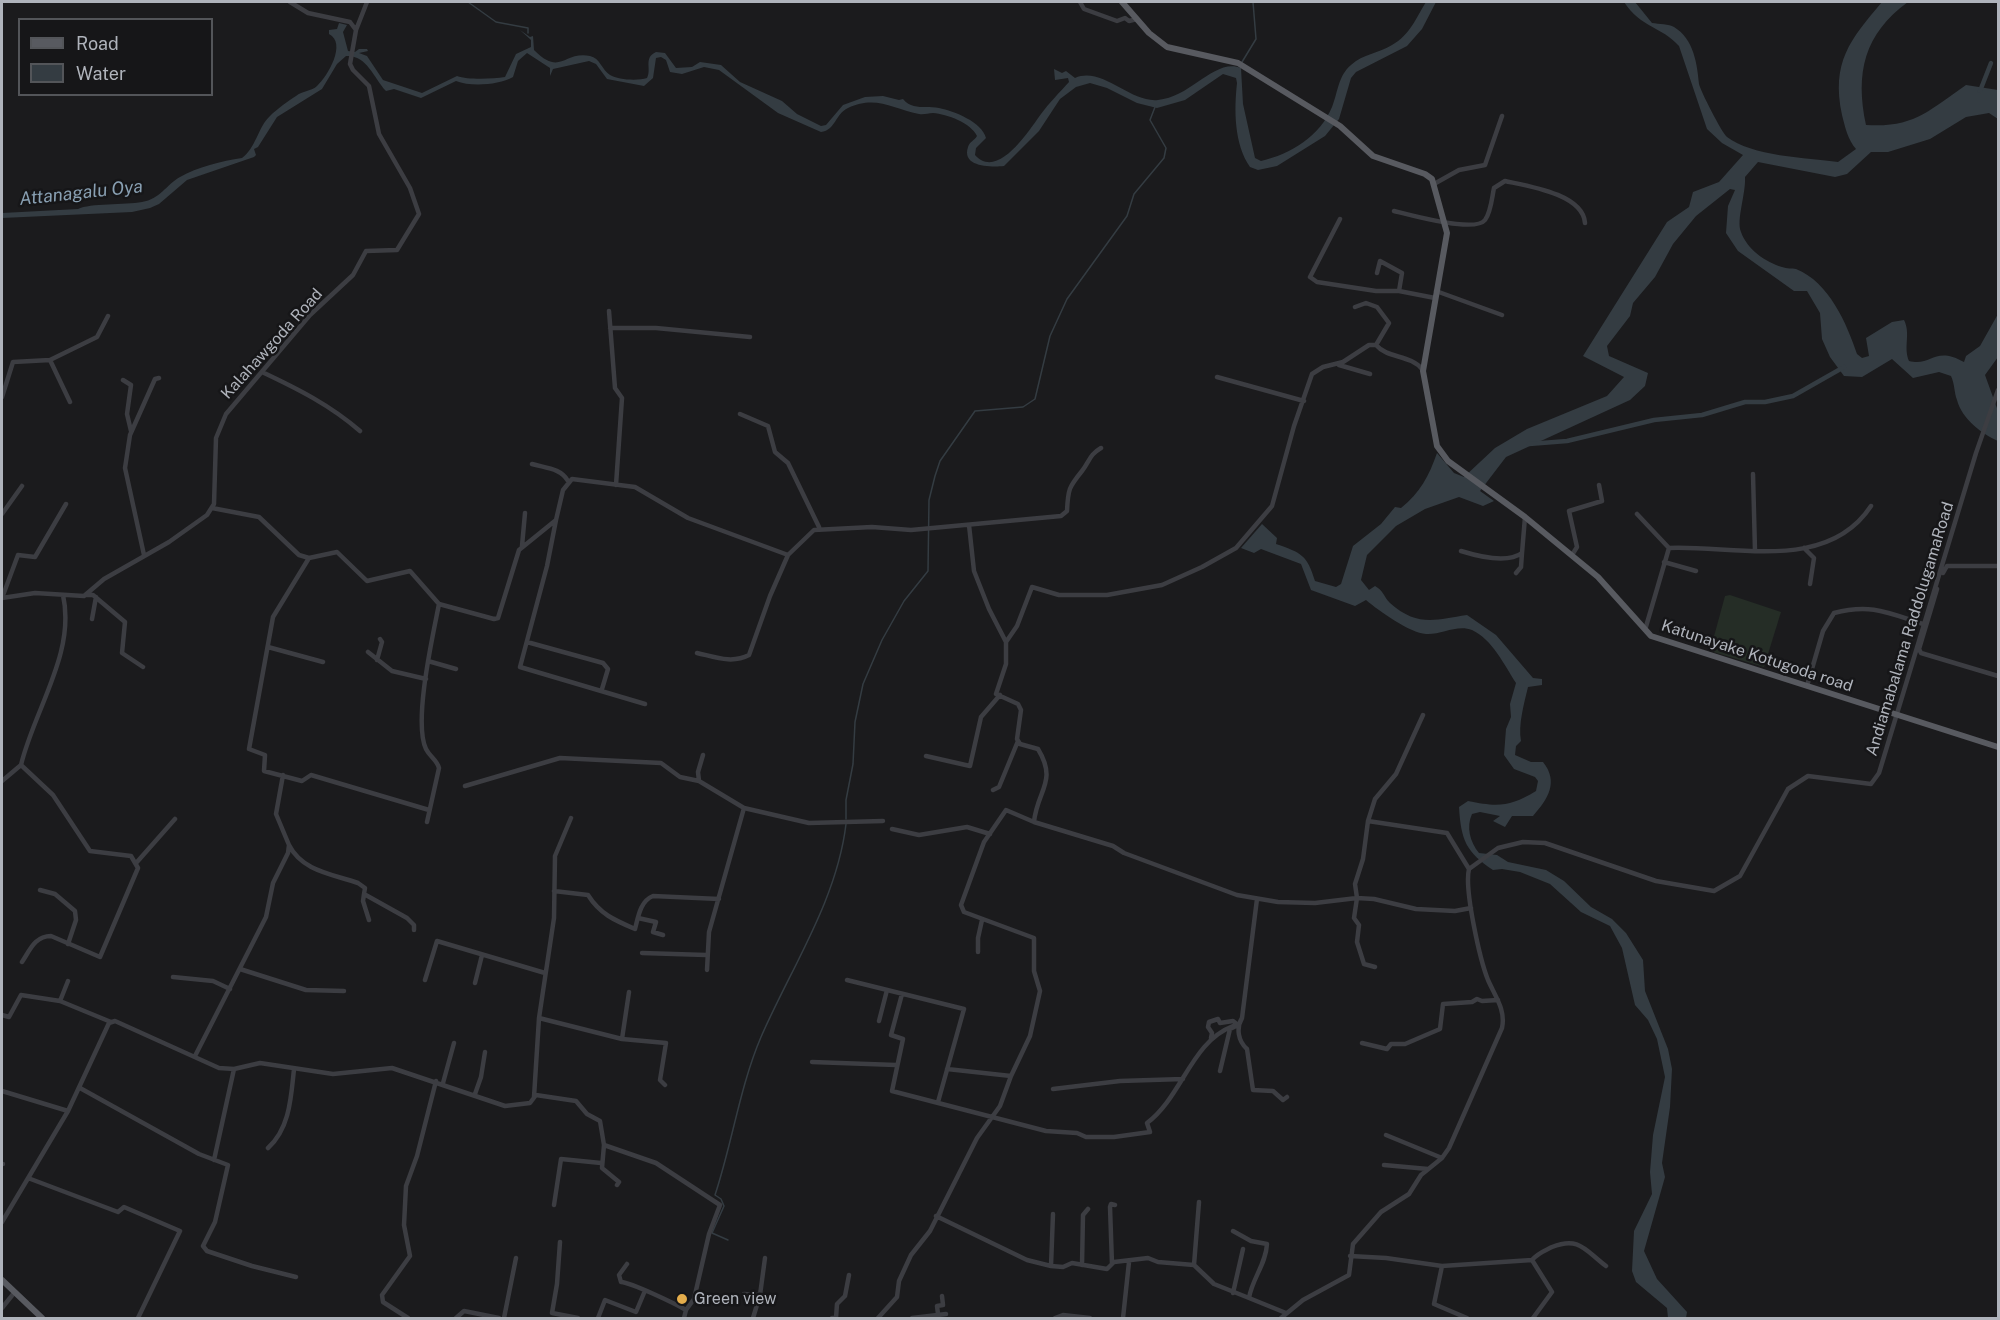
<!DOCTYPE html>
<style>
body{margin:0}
#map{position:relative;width:2000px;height:1320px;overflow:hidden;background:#1b1b1d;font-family:"Public Sans",sans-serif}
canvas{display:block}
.frame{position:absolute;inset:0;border:3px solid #afb3bb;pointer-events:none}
.legend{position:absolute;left:18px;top:18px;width:195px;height:78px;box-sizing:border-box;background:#161618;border:2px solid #535559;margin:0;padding:8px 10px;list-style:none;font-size:18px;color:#afb3bb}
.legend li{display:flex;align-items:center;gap:12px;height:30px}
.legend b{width:30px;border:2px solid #535559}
</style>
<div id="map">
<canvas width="2000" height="1320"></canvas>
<div class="frame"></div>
<ul class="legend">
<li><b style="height:8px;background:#585a60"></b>Road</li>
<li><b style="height:16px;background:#343c42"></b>Water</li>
</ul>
</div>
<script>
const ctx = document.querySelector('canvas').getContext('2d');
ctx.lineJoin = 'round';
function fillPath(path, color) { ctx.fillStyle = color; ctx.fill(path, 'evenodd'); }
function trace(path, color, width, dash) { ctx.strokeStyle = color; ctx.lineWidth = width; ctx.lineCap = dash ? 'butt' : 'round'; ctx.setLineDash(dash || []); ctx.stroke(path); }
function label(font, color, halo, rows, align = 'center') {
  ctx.font = font + ' "Public Sans",sans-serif'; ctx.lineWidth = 5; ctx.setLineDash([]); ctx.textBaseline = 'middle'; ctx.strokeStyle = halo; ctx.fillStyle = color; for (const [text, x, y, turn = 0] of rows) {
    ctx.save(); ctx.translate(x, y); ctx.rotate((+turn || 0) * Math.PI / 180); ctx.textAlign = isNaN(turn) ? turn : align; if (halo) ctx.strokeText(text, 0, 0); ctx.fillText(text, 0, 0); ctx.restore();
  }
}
const green = new Path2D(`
 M1730,595L1781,612L1764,667L1710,651L1725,596Z`);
const water = new Path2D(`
 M1426,2H1436L1422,29L1407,46L1356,72L1351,78L1339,119L1325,136L1277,166L1258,170L1250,167C1234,144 1234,110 1237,83L1236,78L1223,74L1185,100L1157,108L1137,103L1107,88L1090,83L1076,87L1060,99L1039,131L1004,166C993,167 961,168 968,147C970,141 974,141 977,136C971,123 947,114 933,113C928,113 924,115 919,114C893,109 876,95 848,108C835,114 836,130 821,132L778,113L719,70L704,67L682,74L670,72L666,60L661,57L656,58L653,78L644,86L607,79L596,64L589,61L553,69L550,76V68L527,53L518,61L513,77C499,85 471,87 456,81L421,98L394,89L386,91C373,77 367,55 346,56L337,64L322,89L277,117L258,147L254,149L256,155L254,157L187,180L159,204L150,208L132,212L2,218V213L78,209C90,203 125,205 142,202C160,199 166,185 180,177C197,167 222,161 242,158C256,148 258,127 270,116C277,109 288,101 296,96C302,91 312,91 317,86C328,76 347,43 329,34V30L337,29L339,23L347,25L343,32L348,51L355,52L359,49H367L368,51L359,53L367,56L383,80L422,93L457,76C468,80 492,79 505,77L516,54L531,47V40L520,30L530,37L533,36L534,50C561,77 563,51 590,56C600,58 602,70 610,75C618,80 638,81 647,78C652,69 643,58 656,52L665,53L676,68L692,67L700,62L721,65L740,82L782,101L797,114L821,126L826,125L843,105L865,97L883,96L899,100L903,99C913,111 926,105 939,108C954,111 982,122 986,138L976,148L975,155C998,181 1030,129 1041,114C1049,103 1060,92 1069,82L1068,78L1055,80L1054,69L1062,73L1066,71L1075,78C1102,66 1130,103 1158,100C1192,97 1214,58 1241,68L1243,104L1255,158L1261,161C1291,154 1320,136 1332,107C1338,92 1338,76 1351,65C1363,54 1379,53 1392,45C1410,35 1416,18 1426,2Z
 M1624,2H1635L1652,23C1659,24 1669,24 1674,27C1694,39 1697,64 1699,84C1700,90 1722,133 1727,137C1751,156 1807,158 1838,162L1856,149C1848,140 1845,127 1842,115C1831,62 1850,40 1882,2H1908C1864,34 1855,73 1866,125C1914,128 1928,111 1966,85L1998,90V119L1989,113L1966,117L1930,139L1888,152H1871L1847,174L1835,177L1758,162L1745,177C1746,194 1736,220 1741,232C1747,249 1765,262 1782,267C1787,269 1792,268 1796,269C1829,282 1847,324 1857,354L1862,358L1869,356L1866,338L1892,322L1904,320C1911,334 1903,347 1909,361C1932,367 1934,345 1964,362L1966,356L1980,346L1998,314V357L1985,375L1998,411V441C1982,434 1962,419 1957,400C1954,392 1955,385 1951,376L1939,372L1913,378L1892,359L1862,377L1844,376L1830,357L1822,339L1820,313L1807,291H1794L1738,251L1726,233L1728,206L1735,190L1730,189L1696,216L1673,244L1655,277L1633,303L1630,316L1607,346L1609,356L1648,373L1645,386L1630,400L1506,457L1480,491L1494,501L1483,506L1459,497L1425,509L1396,526L1367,555L1361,580L1369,590L1375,586C1383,590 1384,597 1390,603C1417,627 1435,620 1467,615L1496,635L1533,678L1542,679V685L1528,687C1524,704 1518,725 1521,741L1516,746L1515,755L1531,762H1543C1559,782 1548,799 1533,816H1512L1505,827L1493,821L1500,816L1480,812L1472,814C1466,827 1470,842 1479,853L1497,855L1508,862L1546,870L1564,881L1591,907L1612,919L1626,933L1643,960L1645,991L1668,1049L1672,1069L1670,1107L1662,1163L1665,1177L1644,1251L1657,1279L1687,1312L1686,1318H1668L1667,1308L1636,1282L1632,1271L1634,1231L1652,1194L1650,1172L1653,1135L1665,1077L1657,1039L1648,1020L1635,1005L1622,948L1610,926L1581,912L1550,884L1520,872L1502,869L1493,870C1466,852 1461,840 1459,807L1468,801C1497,807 1510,807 1536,791L1538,781L1535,777L1514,769L1504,755L1506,729L1511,717L1510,704L1516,683C1505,666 1492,639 1472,630C1457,624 1441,635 1426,634C1410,633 1379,611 1366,600L1355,606L1311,590L1301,564L1261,549L1254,553L1241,548L1262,524L1277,538L1276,544C1302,553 1307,555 1315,581L1336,587L1341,584L1353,546L1381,524L1395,507L1401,508C1420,493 1429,476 1437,453L1454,473L1464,477L1495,448L1527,429L1607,396L1624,377L1583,356L1667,222L1689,207L1693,192L1719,182L1743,155L1722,143L1707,129L1679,46C1661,26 1641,28 1624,2Z`);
const stream = new Path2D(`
 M468,2L496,22L528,28V33
 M1242,62L1256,39L1253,2
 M846,819V800L853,764L855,722L863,684L882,640L904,601L928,571L929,500L935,476L940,461L975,411L1023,407L1035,399L1050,336L1067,299L1127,216L1134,194L1164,158L1166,148L1150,120L1155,107
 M728,1240L712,1233L724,1206L721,1199L715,1195C732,1144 740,1086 761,1037C791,968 837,900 846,824`);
const canal = new Path2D(`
 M1980,91L1991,63
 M1529,444L1567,441L1654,420L1702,415L1745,402H1765L1793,396L1844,367`);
const minor = new Path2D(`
 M290,2L308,13L350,22L356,30
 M1080,2L1084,9L1117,21L1125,18L1129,21L1137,19
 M1434,184L1459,170L1485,165L1502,116
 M1394,211C1410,215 1475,233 1485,220C1491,212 1492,197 1494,188L1505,181C1528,186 1583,194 1585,223
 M1340,219L1310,277L1317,282L1376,291H1399
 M1377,273L1380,261L1402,273L1399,291L1435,298
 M1436,291L1502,315
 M1355,307L1366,303L1377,307L1389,323L1376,345
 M609,311L615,388L622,398L616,485
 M610,328H656L750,337
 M50,360L70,402
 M1339,365L1370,374
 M262,372C298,389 330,405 360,431
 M1217,377L1304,401
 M123,380L131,385L127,414L131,431
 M2,397L13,362L50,360L97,337L108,316
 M740,414L768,426L775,452L788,463L819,527
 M532,464C545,468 561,468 568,481
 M1753,474L1755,551
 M212,508L259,517L299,555L309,558L337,552L367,581L410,571L439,604L494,619L498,618L519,550L556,520L563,490L572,479L635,487L688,518L788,555
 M2,514L22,486
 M1637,514L1669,548
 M556,520L547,566L520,667L645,704
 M969,525L974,571L989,609L1006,642V664L996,694L1018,704L1021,710L1017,739L1020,744L1038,749C1058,782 1037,790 1034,822L1113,846L1124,853L1237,895L1278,902L1315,903L1357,898L1374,899L1416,909L1455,911L1471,908
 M522,546L525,513
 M1804,548L1814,558L1810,584
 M1461,551C1477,556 1507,564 1522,553L1525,517
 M144,555L125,468L130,435L155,379L159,378
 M1572,555L1577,547L1569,511L1602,501L1599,485
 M309,558L273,617L249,749L265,755L264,771L302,781L311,775L429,810
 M1664,562L1696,571
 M1516,573L1521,567L1522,553
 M1943,573L1947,566H1998
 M1937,589L1919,649L1921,653L1998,676
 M86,595H93L125,622L122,653L143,667
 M2,598L35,593L84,596L104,579L169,542L207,515L214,504L216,438L226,414L310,315L353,275L366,251L397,250L419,214L410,188L379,134L369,86L353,70L350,64L356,30L367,2
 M2,598L18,555L35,557L66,504
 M92,619L96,597
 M1645,630L1669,548C1735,545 1827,573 1871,506
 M527,642L603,663L608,669L602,689
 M1006,642L1017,626L1032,587L1059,595H1107L1162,585L1202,567L1236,548L1272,506L1294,426L1312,374L1323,367L1343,362L1369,345H1376C1388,359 1410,354 1423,370
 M268,647L323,662
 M368,652L392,671L426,679
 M697,653C715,657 732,664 749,655L770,596L788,555L814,530L872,527L911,530L1061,516L1067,511C1068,489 1069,487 1082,471C1090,461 1089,455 1101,448
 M377,660L382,642L380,639
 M428,661L456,669
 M1807,686L1823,631L1834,613C1871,603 1889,613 1923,624
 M703,755L698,772L699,781L744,808L809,823L883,821
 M926,756L970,766L981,717L1000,695
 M2,781L21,765
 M465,786L560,758L661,763L680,777L699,781
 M993,790L999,787L1018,741
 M1368,821L1447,833L1469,869
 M427,822L439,768C437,760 430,757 426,749C413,722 433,635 439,604
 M892,829L919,835L967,827L990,834
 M289,845C302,871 332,874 358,883L365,888L364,894L407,918L414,925V930
 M137,862L175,819
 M40,890L55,894L75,911L76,920L68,944
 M554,891L588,895C600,914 614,920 635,929C638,918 640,901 653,896L719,899
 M364,894L363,901L369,920
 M1257,899L1242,1018C1236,1028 1238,1041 1247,1049L1253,1090L1273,1091L1283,1100L1287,1097
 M638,918L656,922L653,932L663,935
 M978,952V938L982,920
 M642,953L706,955
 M22,962C30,950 35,936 51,936L100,957L138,868L131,856L90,851L53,795L21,765C34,710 76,653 63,595
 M1375,967L1364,964L1357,942L1359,925L1354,918L1357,898L1355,884L1363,859L1368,821L1375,799L1396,774L1423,715
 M240,969L306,990L344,991
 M707,970L709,932L744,808
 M173,977L213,981L230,989
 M425,980L437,941L545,973
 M847,980L964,1009L938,1102
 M475,983L482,955
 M902,994L891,1035L903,1039L892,1091L1046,1131L1077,1133L1086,1137H1114L1150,1132L1147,1123C1182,1097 1191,1042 1233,1026
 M60,1001L68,981
 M2,1015L9,1017L21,995L60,1001L111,1022
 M539,1018L622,1039L666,1043L660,1080L665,1085
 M879,1021L887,990
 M1211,1038L1212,1033L1208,1027L1209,1022L1218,1019L1220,1023L1233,1021L1238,1025L1230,1029L1220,1071
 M622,1039L629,992
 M1362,1043L1387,1049L1391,1044H1405L1440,1029L1443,1004L1472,1002L1477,999L1482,1001L1498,1000
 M195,1056L266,917L273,883L288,853L289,845L276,814L283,775
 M812,1062L896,1065
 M947,1069L1011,1076
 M443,1083L454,1043
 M80,1088L199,1154L228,1165L215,1222L203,1246L207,1251L252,1266L296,1277
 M1053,1089L1120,1081L1183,1079
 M2,1091L68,1111
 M475,1094L481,1077L485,1052
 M534,1097L539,1018L554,918L555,856L571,818
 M1386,1135L1442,1158
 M604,1145L602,1168L619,1182L617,1185
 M268,1148C290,1128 291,1097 294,1069
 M214,1160L234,1069
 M2,1164H3
 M1384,1165L1428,1169
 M28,1178L118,1212L124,1207L180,1231L138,1318
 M554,1205L561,1159L601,1163
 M936,1216L1027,1260L1051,1266L1063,1267L1072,1263L1107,1269L1114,1262L1148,1258L1158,1262L1194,1265L1214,1284L1249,1298
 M2,1222L68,1111L109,1023L115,1021L219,1068L234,1069L260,1063L333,1074L392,1068L505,1106L530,1103L536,1095L576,1101L587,1114L600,1121L604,1145L656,1163L720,1205L709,1234L694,1299L686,1310L684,1318
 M1233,1231L1251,1241L1267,1244C1266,1264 1252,1279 1249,1298L1286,1313
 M560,1242L557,1284L552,1313L578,1318
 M1350,1256L1386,1258L1442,1266L1532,1260L1552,1292L1533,1318
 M1532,1260C1538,1253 1544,1251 1552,1247C1579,1236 1585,1250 1606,1266
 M627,1264L619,1275L621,1282C632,1283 674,1303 686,1310
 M1112,1264L1110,1207L1111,1204L1115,1205
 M1082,1265L1083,1215L1088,1209
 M1194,1265L1199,1202
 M1051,1266L1053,1214
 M1442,1266L1434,1304L1467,1318
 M1233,1293L1243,1249
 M744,1294L760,1295
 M2,1308L14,1293
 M938,1314L937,1306L943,1305L942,1296
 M408,1318L383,1302L382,1295L410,1256L404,1225L406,1186L417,1156L436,1081
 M456,1318L464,1311L499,1318
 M504,1318L516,1258
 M598,1318L605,1300L636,1312L644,1293
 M753,1318L760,1295L765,1258
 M832,1318H836L837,1304L845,1296L849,1275
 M878,1318L897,1297L899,1281L911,1255L930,1231L977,1138L1000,1106L1011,1076L1030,1036L1040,991L1034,971V938L964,912L961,905L984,842L1006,810L1034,822
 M912,1318L946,1314
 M1055,1318L1063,1315L1090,1318
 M1123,1318L1129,1262
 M1281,1318L1303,1300L1349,1275L1353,1244L1381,1212L1409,1194L1421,1175L1442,1158L1449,1148L1502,1028C1506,1010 1495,996 1488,980C1480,960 1464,889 1469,869L1498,848L1523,842L1545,843L1656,881L1714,891L1740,876L1788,789L1808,776L1871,784L1879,773L1976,453L1998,390`);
const major = new Path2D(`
 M1122,2L1149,33L1167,47L1238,63L1340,126L1373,156L1425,174L1432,179L1447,233L1423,371L1437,446L1448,461L1525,517L1598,577L1651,636L1998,747
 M2,1280L42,1318`);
const markers = [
 [682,1299,6,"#e4ad4c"]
];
const streetNames = [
 ["Kalahawgoda Road",272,344,-48],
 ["Andiamabalama RaddolugamaRoad",1910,629,-73],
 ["Katunayake Kotugoda road",1757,656,18]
];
const poiNames = [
 ["Green view",694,1299]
];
const waterNames = [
 ["Attanagalu Oya",81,193,-6]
];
fillPath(green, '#252d26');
fillPath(water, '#343c42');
trace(stream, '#343c42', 1.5);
trace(canal, '#343c42', 4.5);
trace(minor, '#3c3d42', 4.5);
trace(major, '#585a60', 6);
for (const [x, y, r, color] of markers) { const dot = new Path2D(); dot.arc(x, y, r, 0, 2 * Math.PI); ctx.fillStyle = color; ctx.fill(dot); trace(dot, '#161618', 2); }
label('16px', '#afb3bb', '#161618', streetNames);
label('16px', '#afb3bb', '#161618', poiNames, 'left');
label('italic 18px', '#89a0b3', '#161618', waterNames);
</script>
